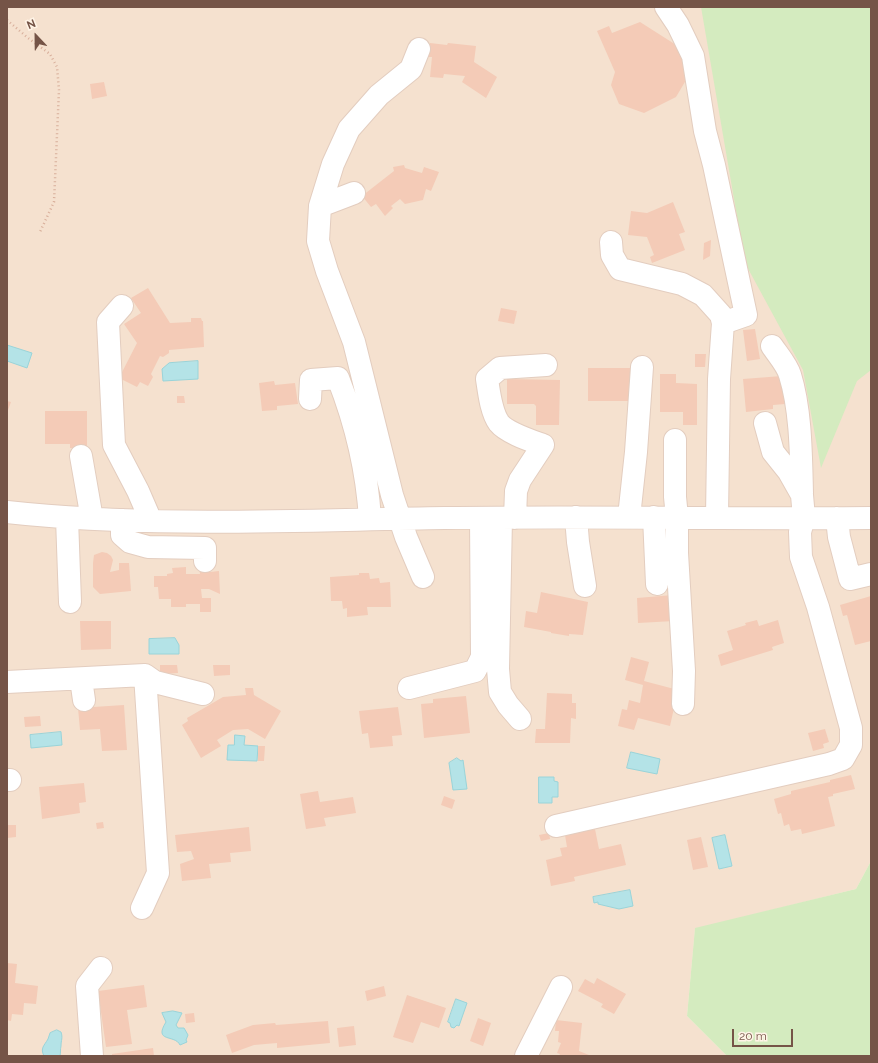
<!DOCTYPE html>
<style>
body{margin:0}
#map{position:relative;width:878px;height:1063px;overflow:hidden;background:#fdf0e0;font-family:Raleway,sans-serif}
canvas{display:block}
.frame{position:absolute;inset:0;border:8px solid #755447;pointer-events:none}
.north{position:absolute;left:16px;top:16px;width:40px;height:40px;-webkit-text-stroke:3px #fff4e7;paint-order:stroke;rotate:338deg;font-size:11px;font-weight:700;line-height:16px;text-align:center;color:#755447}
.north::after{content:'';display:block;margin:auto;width:14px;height:18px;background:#755447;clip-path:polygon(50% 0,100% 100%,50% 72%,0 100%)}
.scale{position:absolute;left:732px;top:1029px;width:61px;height:18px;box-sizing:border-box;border:2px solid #755447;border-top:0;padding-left:5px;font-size:12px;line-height:14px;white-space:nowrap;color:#755447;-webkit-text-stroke:3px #fff4e7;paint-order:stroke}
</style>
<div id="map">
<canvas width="878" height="1063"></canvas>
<div class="frame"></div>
<div class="north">N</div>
<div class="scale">20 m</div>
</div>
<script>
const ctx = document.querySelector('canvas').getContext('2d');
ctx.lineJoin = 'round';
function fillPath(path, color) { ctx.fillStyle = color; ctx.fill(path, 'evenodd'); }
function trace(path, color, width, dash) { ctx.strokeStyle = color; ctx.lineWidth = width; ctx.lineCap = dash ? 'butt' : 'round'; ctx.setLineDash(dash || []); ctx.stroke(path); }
const residential = new Path2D(`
 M7,7H871V861L856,889L695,929L687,1016L727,1056H7Z`);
const green = new Path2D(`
 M701,7H871V370L857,381L821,468L803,370L745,263Z
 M871,861V1056H727L687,1016L695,928L856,889Z`);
const water = new Path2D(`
 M7,345L32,353L27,368L7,361Z
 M198,361V379L163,381L162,369L169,363Z
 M175,638L179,645V654H149V639Z
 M61,732L62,745L31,748L30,735Z
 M235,735L245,736L244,745L258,746L257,761L227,760L228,745H234Z
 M631,752L660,759L657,774L627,768Z
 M457,758L461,761L463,760L467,789L453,790L449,763Z
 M539,777H554V781L558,782V797H552V803H539Z
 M725,835L732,866L719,869L712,838Z
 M630,890L633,906L619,909L598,904V902L594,903L593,897Z
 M456,999L467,1003L459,1026L457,1025L454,1028L451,1027L450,1023L448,1022Z
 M173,1011L182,1013L176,1025L178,1028H184L188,1035L186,1040L187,1042L180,1045C175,1034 153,1043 166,1022L162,1013Z
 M57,1030L61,1032C63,1038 61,1040 61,1046C60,1050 61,1052 60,1056H44C40,1048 44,1046 48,1039C49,1037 49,1035 50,1033Z`);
const building = new Path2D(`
 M640,22L684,50L692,70L676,97L644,113L619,104L611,85L615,72L597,31L609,26L612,33Z
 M430,43L447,45L448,43L476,46L474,62L497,77L486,98L462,82L465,76L444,74L443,78L430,77L432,57H428Z
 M104,82L107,96L92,99L90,84Z
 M404,165L405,168L422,173L424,167L439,172L431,191L426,189L423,200L405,204L400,199L391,206L393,208L385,216L376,204L371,207L362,196L394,171L393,167Z
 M673,202L685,232L679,234L685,250L652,263L650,257L654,255L647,237L628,235L631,211L647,213Z
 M711,240L710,256L703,260L704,243Z
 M148,288L170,323L191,322V318H201L202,321H203L204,347L169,350V353L163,357L160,356L151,374L153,377L148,386L140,382L137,387L119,378L137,343L124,324L141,313L131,298Z
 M501,308L517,311L514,324L498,321Z
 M755,329L760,359L747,361L743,330Z
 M695,354H706L705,367H695Z
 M588,368H632L631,401H588Z
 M660,374H676V383L697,384V425H683V412H660Z
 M782,376L785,404L773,405V409L746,412L743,379Z
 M507,379L560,380L559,425H536V406L534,404H507Z
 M274,381L275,385L295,383L298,404L277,406V410L262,411L259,383Z
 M177,396H184L185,403H177Z
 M7,401L11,402L7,413Z
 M45,411H87V448H70V444H45Z
 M102,552L107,553L111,556L113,560L110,572L119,570V563H129L131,591L100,594L93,587V563L94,555Z
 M210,566V572L219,571L220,594L209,589H201L202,598H211V612H200V604H186V607H171V599H159L158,587H154V576H167V574L173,573L172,568L186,567V574H200L199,567Z
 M359,573H369L370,579L379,578L380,583L390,582L391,607H367L368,615L347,617V608L343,609L342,601H331L330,577L359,575Z
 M541,592L588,602L583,635L569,634V636L551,633V632L524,627L526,611L537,613Z
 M673,595L674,621L638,623L637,598Z
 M871,596V641L855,645L847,615L843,616L840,605Z
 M757,620L759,626L778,620L784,643L772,647L773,650L721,666L718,655L733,650L727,631L746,625L745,623Z
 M80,621H111V649L81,650Z
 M631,657L649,662L644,681L678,690L670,726L638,718L634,730L618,726L622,709L627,710L629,700L640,703L643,685L625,680Z
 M160,665H177L178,673L160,674Z
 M213,665H230V675L214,676Z
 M245,688H253L254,695L281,711L265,739L248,729L233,730L217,740L221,746L201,758L182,725L188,721L187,718L223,697L246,695Z
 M547,693L572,694V703H576V719L571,718L570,743H535L536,729H545Z
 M466,696L470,733L424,738L421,704L433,703V699Z
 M124,705L127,750L102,751L100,729L80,730L78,708Z
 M398,707L402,735L392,736L393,746L370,748L368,733L362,734L359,711Z
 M40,716L41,726L25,727L24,717Z
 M825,729L829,742L823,744L824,748L813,751L808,733Z
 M258,746H265L264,761H258Z
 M851,775L855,789L833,794V796L828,797L835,826L802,834L801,829L791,831L789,824L784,826L781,813L778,814L774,799L791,794V791L830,782V780Z
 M84,783L86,802L79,803L80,813L42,819L39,787Z
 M318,791L320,802L353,797L356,813L324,818L326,826L306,829L300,794Z
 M444,796L455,800L452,809L441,805Z
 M103,822L104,828L97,829L96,823Z
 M7,825H16V837L7,838Z
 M249,827L251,851L230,853L231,862L209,864L211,878L182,881L180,864L194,859L191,851L177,852L175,835Z
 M595,829L599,849L621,844L626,865L574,877L575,881L551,886L546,860L562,856L560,848L567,847L565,835Z
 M549,833L550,839L541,841L539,835Z
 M701,837L708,867L693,870L687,840Z
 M7,963L17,964L15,983L38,986L36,1004L24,1003L23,1015L12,1014L11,1021L7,1020Z
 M597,978L626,994L614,1014L601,1007L603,1004L578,991L585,979L594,984Z
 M144,985L147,1007L127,1010L132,1044L106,1047L98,991Z
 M384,986L386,996L367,1001L365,991Z
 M407,995L446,1008L439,1028L421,1022L413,1043L393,1037Z
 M194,1013L195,1022L186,1023L185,1014Z
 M478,1018L491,1023L483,1046L470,1041Z
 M556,1020L582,1023L579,1051L589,1055V1056H559L560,1054L557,1053L561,1043L558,1042L559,1031H555Z
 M328,1021L330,1043L277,1048V1043L254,1045L232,1053L226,1035L253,1025L275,1023L276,1025Z
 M354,1026L356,1045L339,1047L337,1028Z
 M153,1048L154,1056H112V1054Z`);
const path = new Path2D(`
 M7,20L28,38L50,54L57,67L59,90L54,202L40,232`);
const minor = new Path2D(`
 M666,7L678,25L693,56L705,131L714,165L746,315L723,323
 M419,49L411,69L379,95L349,129L333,164L320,206L318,241L327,271L354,342L392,495L406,537L423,577
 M320,206L354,193
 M611,242L612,255L620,269L682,284L703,295L721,315L723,323L719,379L717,517
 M122,306L108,322L114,445L138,491L151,521
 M772,346C778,355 787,365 790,375C801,410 801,456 802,493
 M310,399L311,380L338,378C356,424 367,470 370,519
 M675,440V497L677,517V553L684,671L683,704
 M81,456L92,519
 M7,512C153,528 299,520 445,518C587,516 729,519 871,518
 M576,517L578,542L585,586
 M629,517L636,452L642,367
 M654,517L657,584
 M67,518L70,602
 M501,518L498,669L500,692L508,705L520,719
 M515,518L516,491L520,480L543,445C532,441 507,433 499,423C491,412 489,392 487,379L500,368L546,365
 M837,518L839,537L850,579L871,574
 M122,520V535L130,542L148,547L205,548V561
 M145,675L155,682L203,694
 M81,679L84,700
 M7,682L145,675L158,873L142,908
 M409,688L475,671L482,657L481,518
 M7,780H10
 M556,826L829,764L843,759L851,745V728L818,607L801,557L800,532L804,518L802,495L789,472L773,452L765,423
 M92,1056L87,986L101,968
 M526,1056L561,987`);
fillPath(residential, '#f5e1cf');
fillPath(green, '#d4ebbf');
fillPath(water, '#b4e3e7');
trace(water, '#9ad4d9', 1);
fillPath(building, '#f4cbb7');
trace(minor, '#e3cdbf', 24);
trace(path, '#d8ae9a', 2.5, [1, 3]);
trace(minor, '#fff', 22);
</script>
